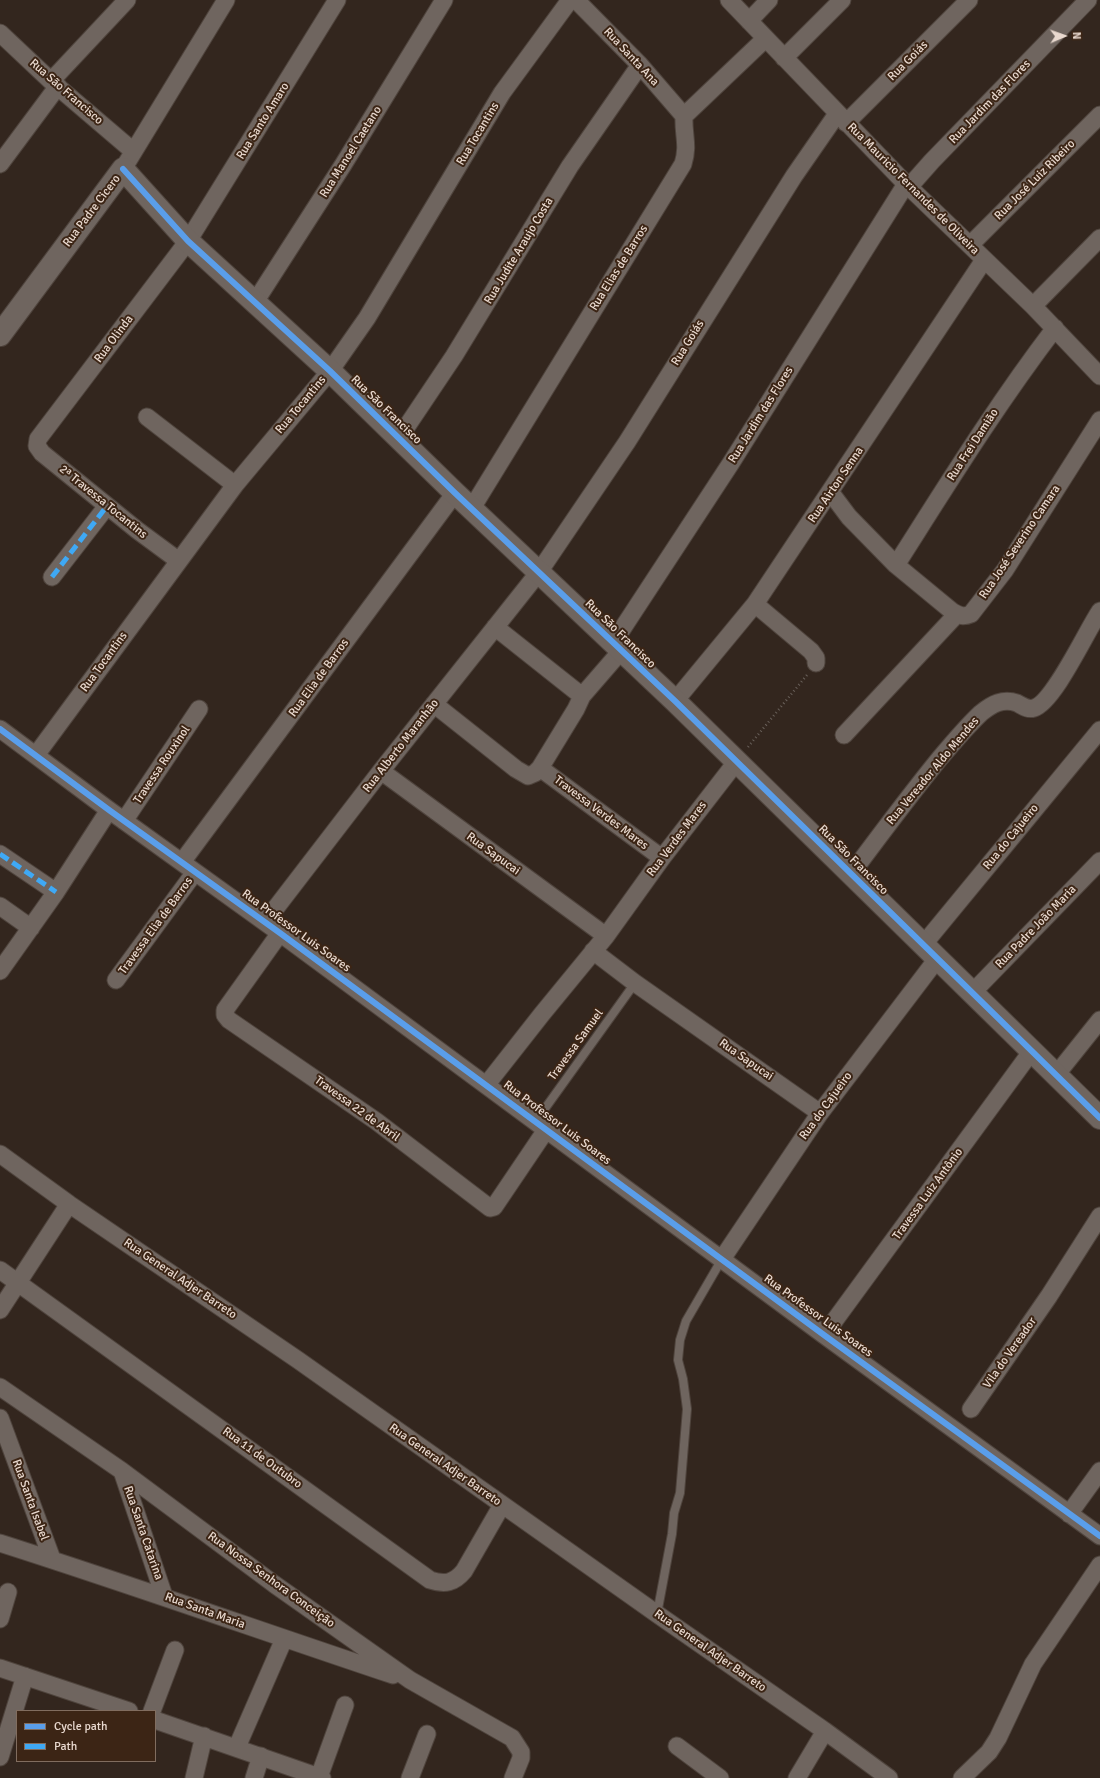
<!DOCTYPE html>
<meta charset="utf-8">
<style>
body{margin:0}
#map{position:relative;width:1100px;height:1778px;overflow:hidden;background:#33261e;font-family:Signika,sans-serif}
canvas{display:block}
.legend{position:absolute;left:16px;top:1710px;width:140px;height:52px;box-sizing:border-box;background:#3c2515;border:1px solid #816d5f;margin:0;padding:5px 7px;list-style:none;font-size:12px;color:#e9d9cf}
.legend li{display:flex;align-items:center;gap:8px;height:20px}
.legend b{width:20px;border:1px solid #816d5f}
.north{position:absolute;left:1044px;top:16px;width:40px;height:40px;-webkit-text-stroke:3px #3c2515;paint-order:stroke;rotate:88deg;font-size:11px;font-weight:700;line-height:16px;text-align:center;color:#e9d9cf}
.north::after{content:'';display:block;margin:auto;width:14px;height:18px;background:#e9d9cf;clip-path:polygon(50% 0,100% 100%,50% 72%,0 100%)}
</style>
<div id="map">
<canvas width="1100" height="1778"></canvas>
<ul class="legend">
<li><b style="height:5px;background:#5a9eea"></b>Cycle path</li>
<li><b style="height:5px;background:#3fa9f5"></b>Path</li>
</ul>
<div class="north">N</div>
</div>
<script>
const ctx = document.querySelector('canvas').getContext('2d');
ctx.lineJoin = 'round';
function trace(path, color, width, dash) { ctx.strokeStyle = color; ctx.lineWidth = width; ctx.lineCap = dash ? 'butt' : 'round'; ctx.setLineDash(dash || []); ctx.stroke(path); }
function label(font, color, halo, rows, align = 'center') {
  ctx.font = font + ' Signika,sans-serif'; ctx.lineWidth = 4; ctx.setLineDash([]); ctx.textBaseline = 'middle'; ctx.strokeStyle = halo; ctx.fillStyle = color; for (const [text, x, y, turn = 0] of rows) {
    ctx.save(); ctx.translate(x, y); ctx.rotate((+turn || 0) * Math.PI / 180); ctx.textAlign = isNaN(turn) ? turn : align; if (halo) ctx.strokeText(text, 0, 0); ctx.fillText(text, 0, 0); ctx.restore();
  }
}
const path = new Path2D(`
 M748,747L807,675`);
const lane = new Path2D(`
 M536,1121L635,983
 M657,1614L672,1534L674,1513L680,1493L687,1409L683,1379L678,1360L680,1340L686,1321L722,1259`);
const street = new Path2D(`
 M576,0L640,65L684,116
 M729,0L906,184L1033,306L1100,376
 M749,21L769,0
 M0,33L51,81L133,151
 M784,58L842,0
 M51,81L127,0
 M846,123L969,0
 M0,164L58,86
 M123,169L226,0
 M909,187L932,161L1088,0
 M970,245L1100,115
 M255,302L343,165L444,0
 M1033,306L1100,238
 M147,417L235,485
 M399,438L454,356L570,166L640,65
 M831,493L849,517L896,565L953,612C960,616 964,617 971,614L1005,570L1100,420
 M472,508L683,164C689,145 683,135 684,116L765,39
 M179,561L137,530L42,453L37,446L38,439L188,241L337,0
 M896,565C947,485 997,404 1055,328
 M52,577L107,506
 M755,604L811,651L816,658V663
 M495,627L582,696L621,651
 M613,643L731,463L906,184
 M675,701L755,604L984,260
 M434,704L516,769L528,776L535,773L540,768L576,709L582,696
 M0,729L109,810L280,933L824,1335L1100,1536
 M844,735L957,614
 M36,755L235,485L330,371L367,318L502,93L570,0
 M540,768L662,858
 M381,771L606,936
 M124,821L199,709
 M0,854L56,892
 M182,862L455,493
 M851,874C880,835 909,796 940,758C953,743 966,727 981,713C992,704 1003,698 1017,703C1023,706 1027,710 1034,708C1054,702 1087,630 1100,611
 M0,906L31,928
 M265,922L381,771L539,572L627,442L794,176L837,114
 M280,933L225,1010V1015L229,1020L376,1121L490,1208L494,1207L546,1130
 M923,945L1100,730
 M593,951L635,983L820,1113
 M0,971L56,892L109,810
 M116,980L195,872
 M972,993L1100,861
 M1056,1075L1100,1020
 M487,1084L542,1014L606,936L662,858L737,761
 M0,1154L69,1204L298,1360L657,1614L825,1731L889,1778
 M722,1259L820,1113L937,959
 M0,1270L430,1580C445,1585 454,1583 464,1571L502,1505
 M0,1310L69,1204
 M824,1335L1031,1052
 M0,1387L122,1471L274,1584L410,1680L512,1738L521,1752V1758L513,1778
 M971,1409L1049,1296L1100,1216
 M0,1418L52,1559
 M122,1471L164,1596
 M1069,1514L1100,1471
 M0,1543C132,1585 261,1631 393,1675
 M0,1619L8,1592
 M0,1668L129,1711
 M152,1711L175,1650
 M155,1720L322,1778
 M677,1746L720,1778
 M237,1747L284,1639
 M0,1757L25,1676
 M319,1777L345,1705
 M194,1778L204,1736
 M254,1778L261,1756
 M410,1778L427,1734
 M797,1778L825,1731
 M962,1778L989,1752L998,1738L1033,1664L1100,1565`);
const secondary = new Path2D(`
 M0,335L123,169L188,241L330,371L455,493L675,701L1100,1118`);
const quiet = new Path2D(`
 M52,577L107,506
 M0,854L56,892`);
const cycleway = new Path2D(`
 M123,169L188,241L330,371L455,493L675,701L1100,1118
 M0,729L109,810L280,933L824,1335L1100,1536`);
const streetNames = [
 ["Rua Santa Ana",631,57,47],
 ["Rua Goiás",908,61,-45],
 ["Rua São Francisco",66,92,41],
 ["Rua Jardim das Flores",990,102,-46],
 ["Rua Santo Amaro",263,121,-58],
 ["Rua Tocantins",478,134,-59],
 ["Rua Manoel Caetano",351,152,-58],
 ["Rua José Luiz Ribeiro",1035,180,-45],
 ["Rua Mauricio Fernandes de Oliveira",913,189,45],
 ["Rua Padre Cicero",92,211,-53],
 ["Rua Judite Araujo Costa",519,251,-59],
 ["Rua Elias de Barros",619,268,-58],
 ["Rua Olinda",114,339,-53],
 ["Rua Goiás",688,343,-58],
 ["Rua Tocantins",301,405,-50],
 ["Rua São Francisco",386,410,44],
 ["Rua Jardim das Flores",761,415,-58],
 ["Rua Frei Damião",973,445,-57],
 ["Rua Airton Senna",836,485,-56],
 ["2ª Travessa Tocantins",103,502,39],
 ["Rua José Severino Camara",1020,542,-56],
 ["Rua São Francisco",620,634,44],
 ["Rua Tocantins",104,662,-54],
 ["Rua Elia de Barros",319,678,-54],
 ["Rua Alberto Maranhão",401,746,-52],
 ["Travessa Rouxinol",162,765,-56],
 ["Rua Vereador Aldo Mendes",933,771,-50],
 ["Travessa Verdes Mares",601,813,37],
 ["Rua do Cajueiro",1011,837,-51],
 ["Rua Verdes Mares",677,839,-53],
 ["Rua Sapucai",493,854,36],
 ["Rua São Francisco",853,860,45],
 ["Travessa Elia de Barros",156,926,-54],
 ["Rua Padre João Maria",1036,927,-46],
 ["Rua Professor Luis Soares",296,931,36],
 ["Travessa Samuel",576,1045,-54],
 ["Rua Sapucai",746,1060,35],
 ["Rua do Cajueiro",826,1106,-54],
 ["Travessa 22 de Abril",357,1109,36],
 ["Rua Professor Luis Soares",557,1123,37],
 ["Travessa Luiz Antônio",928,1194,-54],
 ["Rua General Adjer Barreto",180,1279,34],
 ["Rua Professor Luis Soares",818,1316,36],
 ["Vila do Vereador",1010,1353,-55],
 ["Rua 11 de Outubro",262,1458,36],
 ["Rua General Adjer Barreto",445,1465,35],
 ["Rua Santa Isabel",30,1500,70],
 ["Rua Santa Catarina",143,1533,71],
 ["Rua Nossa Senhora Conceição",271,1580,36],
 ["Rua Santa Maria",205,1611,20],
 ["Rua General Adjer Barreto",710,1651,35]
];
trace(lane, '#4f443d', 10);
trace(street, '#4f443d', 19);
trace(secondary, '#4f443d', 24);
trace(path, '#69605a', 2.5, [1, 3]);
trace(lane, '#6f655f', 8);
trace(street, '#6f655f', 17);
trace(secondary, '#6f655f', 22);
trace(quiet, '#3fa9f5', 5, [10, 5]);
trace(cycleway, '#5a9eea', 6);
label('12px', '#e9d9cf', '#3c2515', streetNames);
</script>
